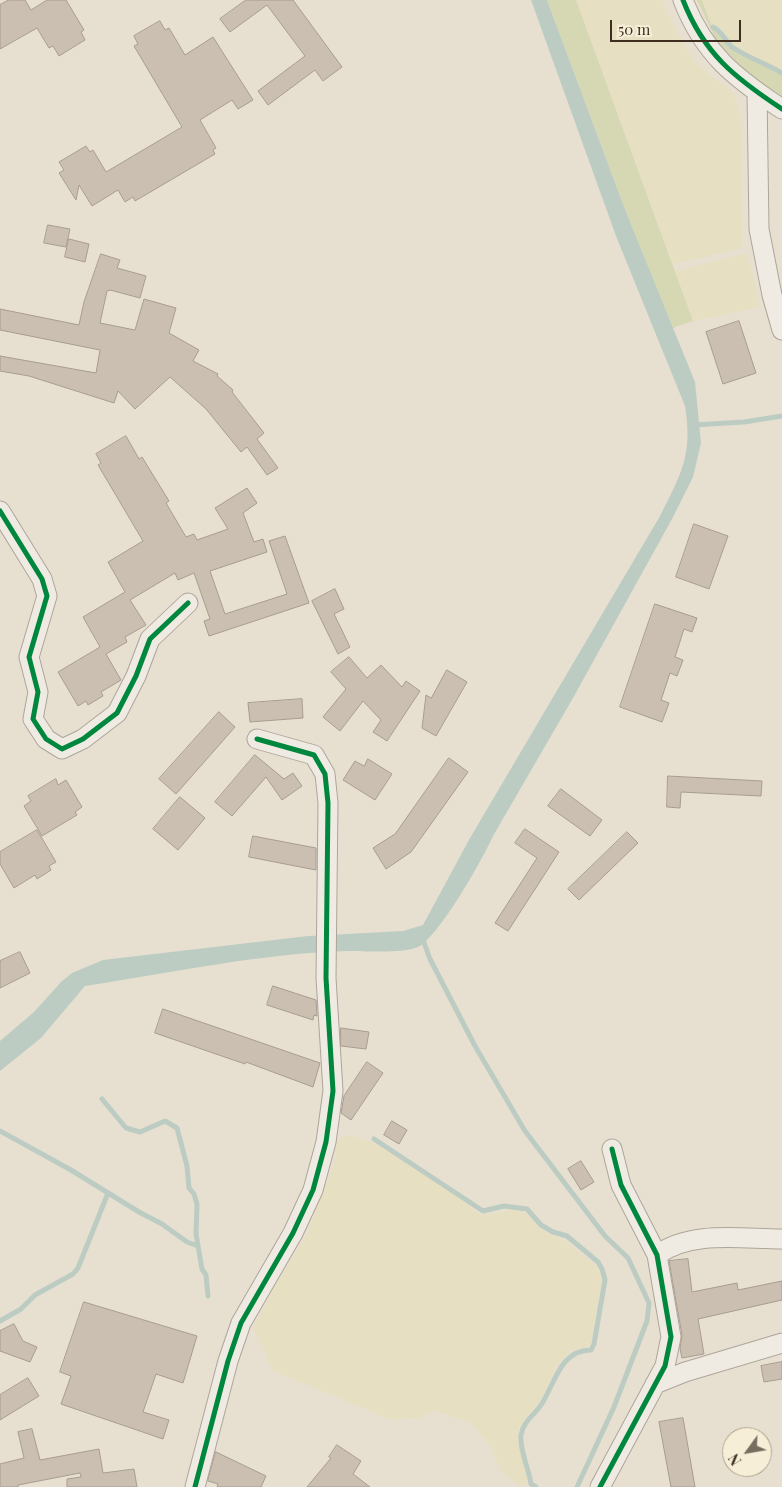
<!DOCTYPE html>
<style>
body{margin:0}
#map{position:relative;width:782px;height:1487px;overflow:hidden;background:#e7e0d1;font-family:"Playfair Display",serif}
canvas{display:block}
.north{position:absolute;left:722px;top:1427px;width:50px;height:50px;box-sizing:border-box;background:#f7eed8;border:1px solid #ada18e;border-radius:50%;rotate:238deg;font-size:14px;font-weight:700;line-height:20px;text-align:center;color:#3d2e20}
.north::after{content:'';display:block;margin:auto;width:18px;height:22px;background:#786c5e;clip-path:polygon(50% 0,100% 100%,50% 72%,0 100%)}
.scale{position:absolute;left:610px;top:20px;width:131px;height:22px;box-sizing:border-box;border:2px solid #3d2e20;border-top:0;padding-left:6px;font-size:15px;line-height:18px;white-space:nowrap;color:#3d2e20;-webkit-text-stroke:4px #f7eed8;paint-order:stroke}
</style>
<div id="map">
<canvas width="782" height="1487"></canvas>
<div class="north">N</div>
<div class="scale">50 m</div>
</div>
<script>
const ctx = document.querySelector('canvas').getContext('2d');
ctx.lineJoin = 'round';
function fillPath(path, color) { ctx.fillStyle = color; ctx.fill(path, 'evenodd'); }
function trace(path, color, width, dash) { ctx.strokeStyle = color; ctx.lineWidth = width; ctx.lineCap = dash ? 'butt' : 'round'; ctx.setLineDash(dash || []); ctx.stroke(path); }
const farmland = new Path2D(`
 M576,0H662L674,27L695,63L733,93L739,109L741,124L743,246L736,250L673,264Z
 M702,0H782V72L730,43L719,29L711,24Z
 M747,253L761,307L693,321L675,271Z
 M351,1136L379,1145L463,1200L479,1214L486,1215L508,1210L523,1211L543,1231L566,1241L595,1265L599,1271L602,1282L591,1343L587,1347L571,1350L556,1367L541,1400L524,1420L518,1430V1438L527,1472L528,1485H518L501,1472L490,1446L471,1423L434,1411L419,1418L392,1420L273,1371L253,1328L279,1279L306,1236L337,1156L333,1150L340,1137Z`);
const green = new Path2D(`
 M547,0H576L693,321L673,328L624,207Z
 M697,0H702L712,27L728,45L738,53L782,75V97L747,73L717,42Z`);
const water = new Path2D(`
 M531,0H547L624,207L695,382L701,443L693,477L672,519L573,698L493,836C483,859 440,934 420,946C406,954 366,951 349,951C262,953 171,973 85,986L41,1038L0,1071V1041L34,1012L61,982L72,973L103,960L308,936L403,931L423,925L470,838L660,516C681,474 693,455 685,406L616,236Z`);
const stream = new Path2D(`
 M713,27C722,31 725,41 732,47C747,57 766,64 782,73
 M693,425L744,422L782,416
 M422,937L430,959L475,1046L525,1131L605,1236L628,1258L649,1303L647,1321L614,1407L577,1487
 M102,1099L126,1128L140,1132L165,1121L177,1128L187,1166L189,1188L194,1194L197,1204L196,1234L202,1269L206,1275L208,1296
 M0,1131L71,1170L139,1212L162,1224L187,1242L198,1246
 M374,1139L483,1211L504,1206L527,1209L541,1225L553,1232L567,1236L598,1262L602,1269L605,1280L594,1344L591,1350C562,1350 556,1379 544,1400C538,1413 523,1420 521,1435C519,1449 529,1469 531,1484L536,1487
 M0,1321L21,1309L35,1295L73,1274L78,1268L108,1193`);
const building = new Path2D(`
 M9,0H25L31,10L47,0H66L84,30L81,32L85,40L59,56L53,46L49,48L37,28L0,49V5Z
 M246,0H293L342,67L323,81L315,70L268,105L258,91L305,56L267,5L230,32L220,19Z
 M160,21L165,30L169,28L185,55L213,37L253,100L238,109L232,100L200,120L216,148L213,150L215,154L135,201L133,197L125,202L118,190L92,206L79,185L76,200L59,173L64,170L59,162L86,146L90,152L93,150L106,172L182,127L134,46L138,44L134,36Z
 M48,225L70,229L66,247L44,243Z
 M69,239L89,244L85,262L65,257Z
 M101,254L120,260L117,268L146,276L140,298L110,290L107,291L100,323L135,330L144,299L176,308L169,333L199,350L193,361L218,374L217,376L233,390L232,392L264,433L257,439L278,468L267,475L247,447L241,452L206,409L170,377L135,409L118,391L114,403L29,376L0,371V356L96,373L100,350L0,330V309L79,325L84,302Z
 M739,321L756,373L723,384L706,332Z
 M126,436L139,459L142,457L169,501L166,503L186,537L194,534L197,540L228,529L215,508L247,488L257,503L243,513L254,542L263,539L267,552L210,571L225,614L287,594L269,541L285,536L309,603L209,636L204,621L210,619L194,573L178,580L175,573L130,600L146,625L125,637L127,642L106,654L121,680L101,692L103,696L88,705L86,701L78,706L58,672L100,647L83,617L125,592L108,562L143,541L98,465L101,463L96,454Z
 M694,524L728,536L709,589L676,577Z
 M335,589L344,609L334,614L350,647L338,654L312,601Z
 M655,604L697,618L692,632L684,629L675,657L683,660L677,676L670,673L661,700L669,703L662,722L620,707Z
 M349,657L367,678L381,665L402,687L406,681L420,691L387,741L373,732L381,720L363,701L340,731L323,717L346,689L331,672Z
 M447,670L467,682L436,736L422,728L426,695L431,698Z
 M302,699L303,718L250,722L248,703Z
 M219,712L235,727L176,794L159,779Z
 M255,755L284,779L293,773L302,786L282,800L266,777L232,816L215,802Z
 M449,758L468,772L411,852L386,869L373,848L395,834Z
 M368,759L392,774L375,800L343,780L355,761L364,766Z
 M668,776L762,781L761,796L681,792L680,808L667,807Z
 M56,779L58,785L66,780L82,807L75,812L77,815L42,836L24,806L31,801L28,796Z
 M561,789L602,820L590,836L548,806Z
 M180,797L205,818L178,850L153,829Z
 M525,829L559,852L508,931L495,923L537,858L515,843Z
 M37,830L56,862L49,866L51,870L37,879L35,875L14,888L0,864V852Z
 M627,832L638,843L579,900L568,889Z
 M253,836L316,848V870L249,857Z
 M20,952L30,973L0,988V961Z
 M273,986L316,1000L317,1016L314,1015L313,1020L267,1005Z
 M163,1009L320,1063L313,1087L246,1062L245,1064L155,1033Z
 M341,1028L369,1032L366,1049L341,1046Z
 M367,1062L383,1073L351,1120L341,1113L344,1096Z
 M392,1121L407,1130L399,1144L384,1135Z
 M581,1161L594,1182L581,1190L568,1169Z
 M688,1259L692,1292L737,1283L738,1290L782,1281V1300L698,1319L704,1354L682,1358L680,1349L682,1335L669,1261Z
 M84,1302L197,1336L183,1383L156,1374L143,1412L169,1420L163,1439L61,1404L71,1376L60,1372Z
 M14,1324L23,1341L37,1347L30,1362L0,1351V1331Z
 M782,1362V1379L764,1382L761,1366Z
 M28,1378L39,1396L0,1420V1395Z
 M683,1418L695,1487H671L659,1422Z
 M32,1429L40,1460L99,1449L103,1473L134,1469L137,1487H67V1479L81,1477L80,1473L18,1485V1487H0V1464L24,1458L18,1432Z
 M337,1445L361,1461L353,1474L370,1487H307L331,1458L329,1457Z
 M216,1452L266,1476L261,1487H217L218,1484L208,1481Z`);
const minor = new Path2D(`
 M683,0C704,54 735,78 782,109
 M757,92L759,229L772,295L782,330
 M0,511L42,579L47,596L29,657L38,692L33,719L46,739L62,749L83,739L117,713L136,676L150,639L188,603
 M657,1255C691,1230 741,1239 782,1239
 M655,1384L685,1372L782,1343
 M195,1487L228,1361L241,1323L293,1233L313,1190L326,1142L333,1091L326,978L328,803L325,774L314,755L257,739
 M600,1487L665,1366L671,1337L657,1255L621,1185L612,1149`);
const cycleway = new Path2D(`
 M683,0C704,54 735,78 782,109
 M0,511L42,579L47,596L29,657L38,692L33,719L46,739L62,749L83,739L117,713L136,676L150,639L188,603
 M195,1487L228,1361L241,1323L293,1233L313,1190L326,1142L333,1091L326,978L328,803L325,774L314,755L257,739
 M600,1487L665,1366L671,1337L657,1255L621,1185L612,1149`);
fillPath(farmland, '#e6dfc2');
fillPath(green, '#d6d7b3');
fillPath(water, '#bcccc2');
trace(stream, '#bcccc2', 5);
fillPath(building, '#cbbfb2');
trace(building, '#a89c90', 1);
trace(minor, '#ada599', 21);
trace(minor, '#efebe3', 19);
trace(cycleway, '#00873e', 5);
</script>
